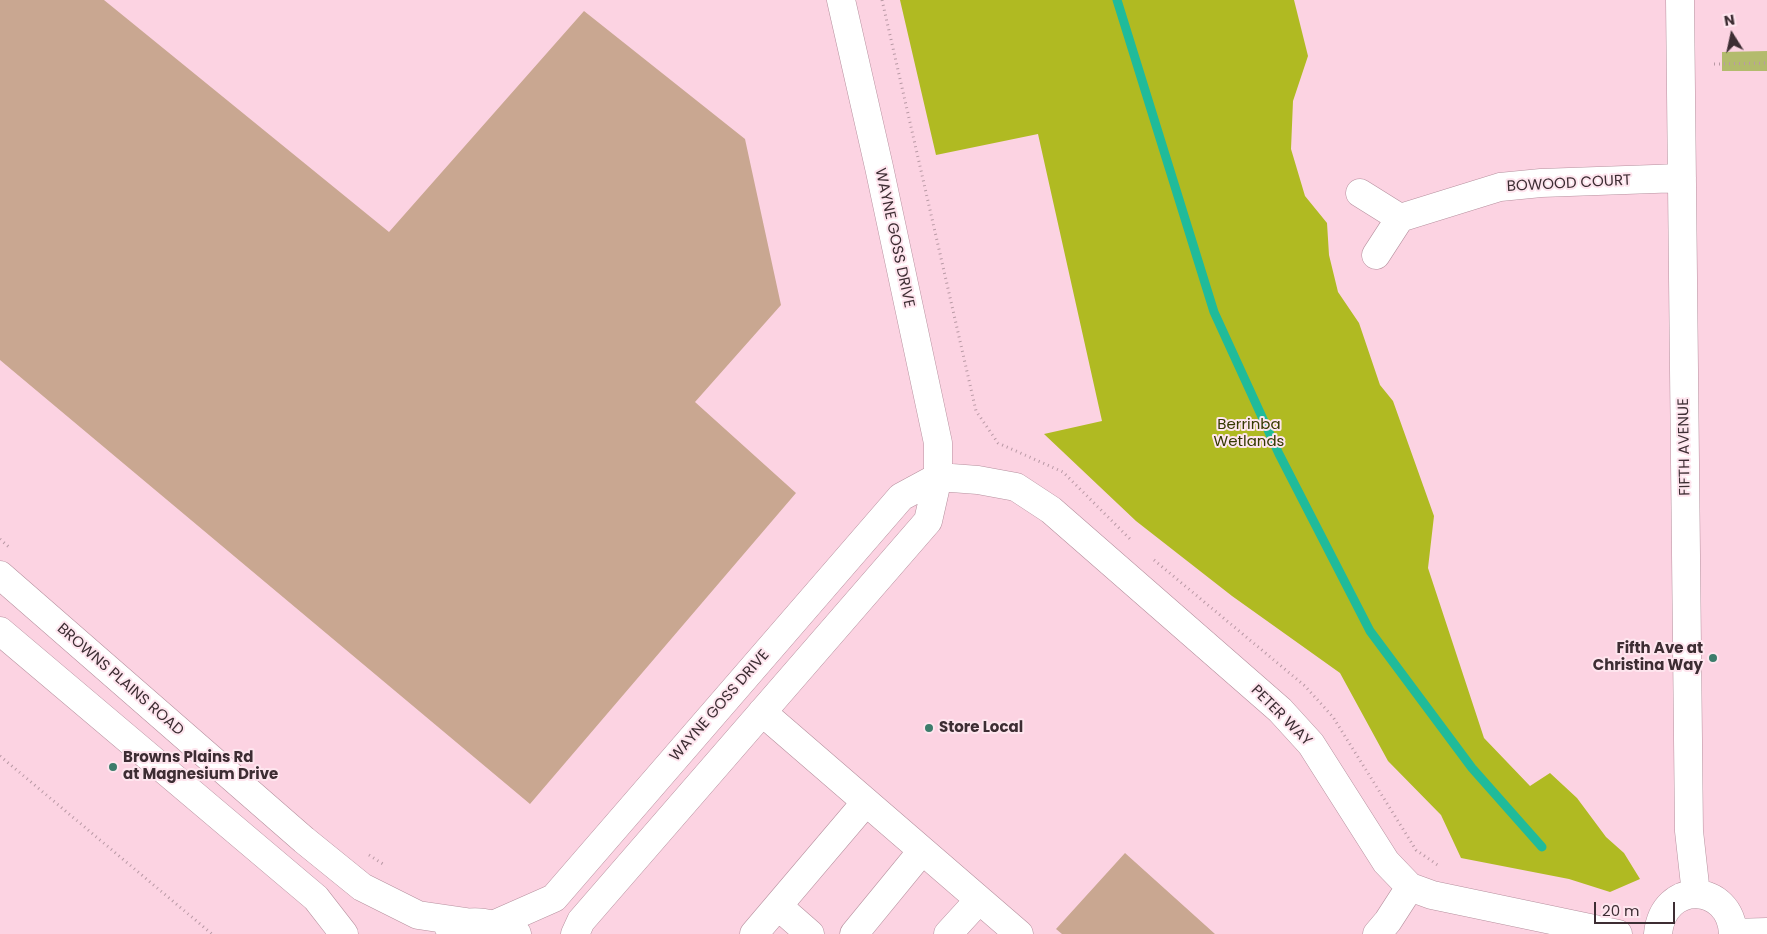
<!DOCTYPE html>
<style>
body{margin:0}
#map{position:relative;width:1767px;height:934px;overflow:hidden;background:#fcd3e2;font-family:Poppins,sans-serif}
canvas{display:block}
.north{position:absolute;left:1707px;top:10px;width:50px;height:50px;-webkit-text-stroke:4px #fee5ee;paint-order:stroke;rotate:350deg;font-size:14px;font-weight:700;line-height:20px;text-align:center;color:#3d2d33}
.north::after{content:'';display:block;margin:auto;width:18px;height:22px;background:#3d2d33;clip-path:polygon(50% 0,100% 100%,50% 72%,0 100%)}
.scale{position:absolute;left:1594px;top:902px;width:81px;height:22px;box-sizing:border-box;border:2px solid #3d2d33;border-top:0;padding-left:6px;font-size:15px;line-height:18px;white-space:nowrap;color:#3d2d33;-webkit-text-stroke:4px #fee5ee;paint-order:stroke}
</style>
<div id="map">
<canvas width="1767" height="934"></canvas>
<div class="north">N</div>
<div class="scale">20 m</div>
</div>
<script>
const ctx = document.querySelector('canvas').getContext('2d');
ctx.lineJoin = 'round';
function fillPath(path, color) { ctx.fillStyle = color; ctx.fill(path, 'evenodd'); }
function trace(path, color, width, dash) { ctx.strokeStyle = color; ctx.lineWidth = width; ctx.lineCap = dash ? 'butt' : 'round'; ctx.setLineDash(dash || []); ctx.stroke(path); }
function label(font, color, halo, rows, align = 'center') {
  ctx.font = font + ' Poppins,sans-serif'; ctx.lineWidth = 4; ctx.setLineDash([]); ctx.textBaseline = 'middle'; ctx.strokeStyle = halo; ctx.fillStyle = color; for (const [text, x, y, turn = 0] of rows) {
    ctx.save(); ctx.translate(x, y); ctx.rotate((+turn || 0) * Math.PI / 180); ctx.textAlign = isNaN(turn) ? turn : align; if (halo) ctx.strokeText(text, 0, 0); ctx.fillText(text, 0, 0); ctx.restore();
  }
}
const green = new Path2D(`
 M1767,51V71H1722V52Z`);
const forest = new Path2D(`
 M900,0H1294L1308,56L1293,101L1291,149L1305,196L1327,223L1329,255L1338,292L1359,323L1380,385L1393,401L1434,516L1428,568L1484,738L1530,786L1550,773L1577,798L1606,837L1624,853L1640,879L1610,892L1569,879L1461,858L1441,815L1388,761L1340,673L1232,596L1136,521L1044,434L1102,421L1038,134L936,155Z`);
const stream = new Path2D(`
 M1117,0L1214,312L1279,454L1370,631L1472,768L1542,847`);
const building = new Path2D(`
 M0,0H104L389,232L584,11L745,139L781,305L695,402L796,493L530,804L0,360Z
 M1125,853L1215,934H1062L1056,929Z`);
const path = new Path2D(`
 M882,0L976,411L998,443L1063,472L1132,541
 M1714,64L1767,63
 M0,539L11,549
 M1154,560L1305,686L1333,717L1416,850L1439,866
 M0,756L212,934
 M369,855L383,864`);
const minor = new Path2D(`
 M1680,0L1689,831L1696,894
 M1360,193L1400,218L1376,255
 M1400,218L1500,187L1541,183L1682,178
 M938,477L978,480L1016,487L1051,510L1280,710L1311,744L1386,862L1410,887L1432,895L1618,934
 M762,712L1019,934
 M778,906L810,934
 M495,924L554,898L901,497L938,477
 M1733,933L1767,932
 M575,934L581,921L928,521L938,477V443L879,167L841,0
 M754,934L866,802
 M854,934L922,851
 M948,934L979,900
 M1377,934L1388,921L1410,887
 M1658,934C1663,879 1731,883 1733,934`);
const major = new Path2D(`
 M0,575L304,840L362,887L418,915L466,922
 M0,631L316,898L344,934
 M448,926C477,919 491,922 517,934`);
const markers = [
 [1713,658,5,"#3c7c6b"],
 [929,728,5,"#3c7c6b"],
 [113,767,5,"#3c7c6b"]
];
const streetNames = [
 ["BOWOOD COURT",1569,184,-3],
 ["WAYNE GOSS DRIVE",894,238,78],
 ["FIFTH AVENUE",1685,447,-91],
 ["BROWNS PLAINS ROAD",120,680,41],
 ["WAYNE GOSS DRIVE",720,706,-49],
 ["PETER WAY",1281,716,45]
];
const parkNames = [
 ["Berrinba",1249,425],
 ["Wetlands",1249,442]
];
const poiNames = [
 ["Fifth Ave at",1703,649,"right"],
 ["Christina Way",1703,666,"right"],
 ["Store Local",939,728],
 ["Browns Plains Rd",123,758],
 ["at Magnesium Drive",123,775]
];
fillPath(green, '#b3bb6d');
fillPath(forest, '#b0ba22');
trace(stream, '#20bb9a', 9);
fillPath(building, '#c9a791');
trace(minor, '#b6909e', 29);
trace(major, '#b6909e', 29);
trace(path, '#b999a5', 3, [1, 4]);
trace(minor, '#fff', 28);
trace(major, '#fff', 28);
for (const [x, y, r, color] of markers) { const dot = new Path2D(); dot.arc(x, y, r, 0, 2 * Math.PI); ctx.fillStyle = color; ctx.fill(dot); trace(dot, '#fee5ee', 2); }
label('15px', '#3d2d33', '#fee5ee', streetNames);
label('15px', '#353900', '#fee5ee', parkNames);
label('bold 15px', '#3d2d33', '#fee5ee', poiNames, 'left');
</script>
